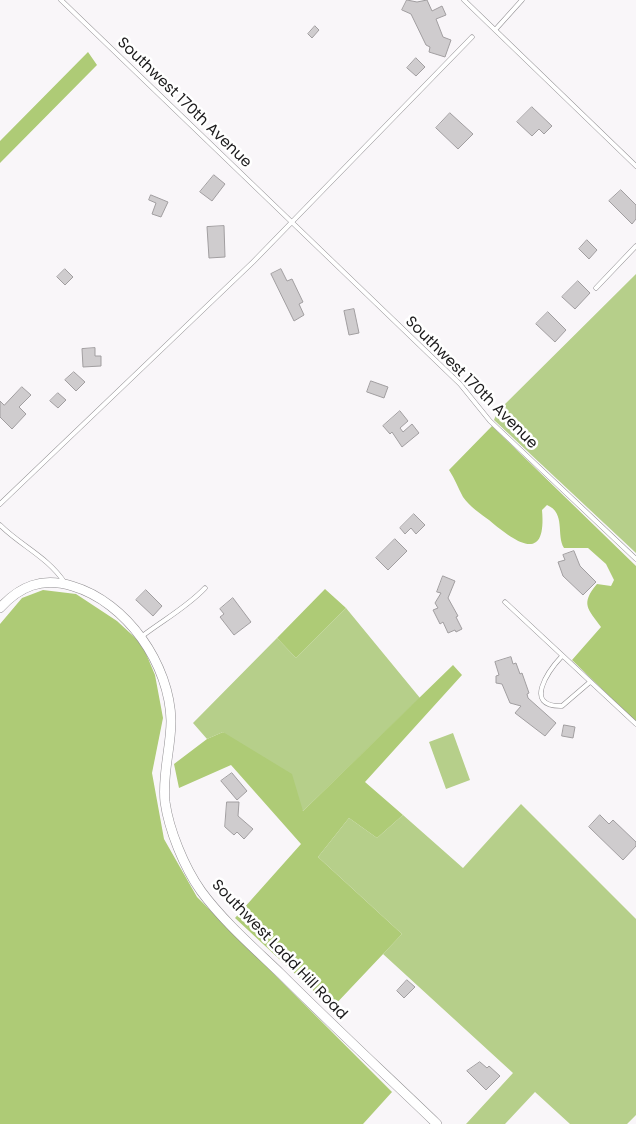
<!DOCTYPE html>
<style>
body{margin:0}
canvas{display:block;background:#f9f6f9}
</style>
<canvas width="636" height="1124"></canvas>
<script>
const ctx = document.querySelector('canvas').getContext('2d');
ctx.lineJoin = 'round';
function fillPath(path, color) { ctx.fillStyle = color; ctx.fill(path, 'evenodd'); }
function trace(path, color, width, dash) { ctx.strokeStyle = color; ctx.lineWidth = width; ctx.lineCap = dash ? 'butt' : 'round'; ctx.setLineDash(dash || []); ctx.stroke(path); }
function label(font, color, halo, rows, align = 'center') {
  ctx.font = font + ' Poppins,sans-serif'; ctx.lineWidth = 5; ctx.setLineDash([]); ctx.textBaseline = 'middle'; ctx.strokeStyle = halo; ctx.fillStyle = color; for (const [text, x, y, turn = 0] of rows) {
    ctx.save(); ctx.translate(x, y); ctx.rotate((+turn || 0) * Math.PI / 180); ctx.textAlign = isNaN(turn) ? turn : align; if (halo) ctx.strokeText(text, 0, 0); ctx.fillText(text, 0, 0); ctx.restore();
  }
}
const green = new Path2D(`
 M636,274V553L494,420L497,412Z
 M346,608L420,698L303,811L223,732L207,739L193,723L277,638L296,658Z
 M453,733L470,780L446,789L429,742Z
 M521,804L636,919V1115L627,1124H570L535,1092L505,1124H466L513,1073L383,954L402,934L318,857L349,818L377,838L403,815L463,868Z`);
const forest = new Path2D(`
 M88,52L97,65L0,163V141Z
 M492,426L636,566V722L572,660L601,627C588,609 580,604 597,584L611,586L614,580L606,564L588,548H564C556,535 566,513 547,505L542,510C547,565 515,542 489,520C481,514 469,506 463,497C458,488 455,479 449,470Z
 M325,589L346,608L296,658L277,638Z
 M43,590L76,594L117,621L142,644L155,675L163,718L152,773L164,839L197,897L392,1092L363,1124H0V624L22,598Z
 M453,665L462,675L365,782L403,815L377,838L349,818L318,857L402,934L332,1008L235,918L301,844L231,765L179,788L174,764L207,739L223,732L292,774L303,811Z`);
const building = new Path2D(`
 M407,0L417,2L427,0L432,11L442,6L446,15L436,19L443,37L451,40L445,57L429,52L430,47L426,45L411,14L402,10Z
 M315,26L319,30L312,38L308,34Z
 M416,58L425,67L416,76L407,68Z
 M532,107L552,126L544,134L539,129L532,136L517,122Z
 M450,113L473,134L458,149L436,128Z
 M214,175L225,184L212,201L200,192Z
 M621,190L636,205V219L632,224L609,201Z
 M151,195L168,202L161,217L152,214L156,203L149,200Z
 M224,226L225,257L209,258L207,227Z
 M587,240L597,250L589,259L579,249Z
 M65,269L73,277L65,285L57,277Z
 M281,269L287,281L292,279L303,302L299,304L304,315L294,321L271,274Z
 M578,281L590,293L575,309L562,297Z
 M354,309L359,333L349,335L344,311Z
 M548,312L566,330L555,342L536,324Z
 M95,348V356H101V366L83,367L82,349Z
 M74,372L85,382L76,391L65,380Z
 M371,381L388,387L384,398L367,392Z
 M22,387L31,395L19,407L26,414L12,429L0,417V401L4,405Z
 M58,393L66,400L58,408L50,401Z
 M400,411L408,421L400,428L403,432L412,424L419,433L402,447L392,432L390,434L383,426Z
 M414,514L425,525L416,534L411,528L405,534L400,528Z
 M395,539L407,551L388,570L376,558Z
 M574,551L580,566L596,582L583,595L563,576L558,562L565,560L563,555Z
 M443,576L455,581L448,598L458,616L456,617L462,629L456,632L455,630L448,633L443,622L440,624L433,610L438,608L435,603L441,593L437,592Z
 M146,590L162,606L153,616L136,600Z
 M233,598L251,622L234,635L220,617L224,614L220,609Z
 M511,657L513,664L516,663L520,674L522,673L529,693L527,694L528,698L556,723L545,736L515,713L521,706L510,703L502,684L496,683V676L499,675L495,662Z
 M564,725L575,727L573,738L562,736Z
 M232,773L247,791L237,800L221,781Z
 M227,802H239L238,816L253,829L244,839L237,832L234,835L225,827Z
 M600,815L609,824L613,820L636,842V846L623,860L589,827Z
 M407,980L415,987L404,998L397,991Z
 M480,1062L487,1068L489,1066L500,1076L486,1090L467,1071Z`);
const service = new Path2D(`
 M61,0L460,384L490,421L636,559
 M464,0L636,166
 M495,30L522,0
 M596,288L636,246
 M0,504L253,262L472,37
 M0,525C21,546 48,557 65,583
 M505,602L636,724
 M141,637C163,620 186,608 205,588
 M562,656C549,670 522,707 562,706L590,682`);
const tertiary = new Path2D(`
 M0,608C20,586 42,577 72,586C127,602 170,665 171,721C171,748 162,774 165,802C169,830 184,867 201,891C223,921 254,948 281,974C332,1025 385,1074 437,1124`);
const streetNames = [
 ["Southwest 170th Avenue",184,103,44],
 ["Southwest 170th Avenue",471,383,45],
 ["Southwest Ladd Hill Road",279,950,46]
];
fillPath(green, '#b6cf8a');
fillPath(forest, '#aecb76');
fillPath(building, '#cfccce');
trace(building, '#a19ea0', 1);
trace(service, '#918f92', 5);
trace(tertiary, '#918f92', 10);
trace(service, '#fff', 4);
trace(tertiary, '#fff', 9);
label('15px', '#1b1a1b', '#fff', streetNames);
</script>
